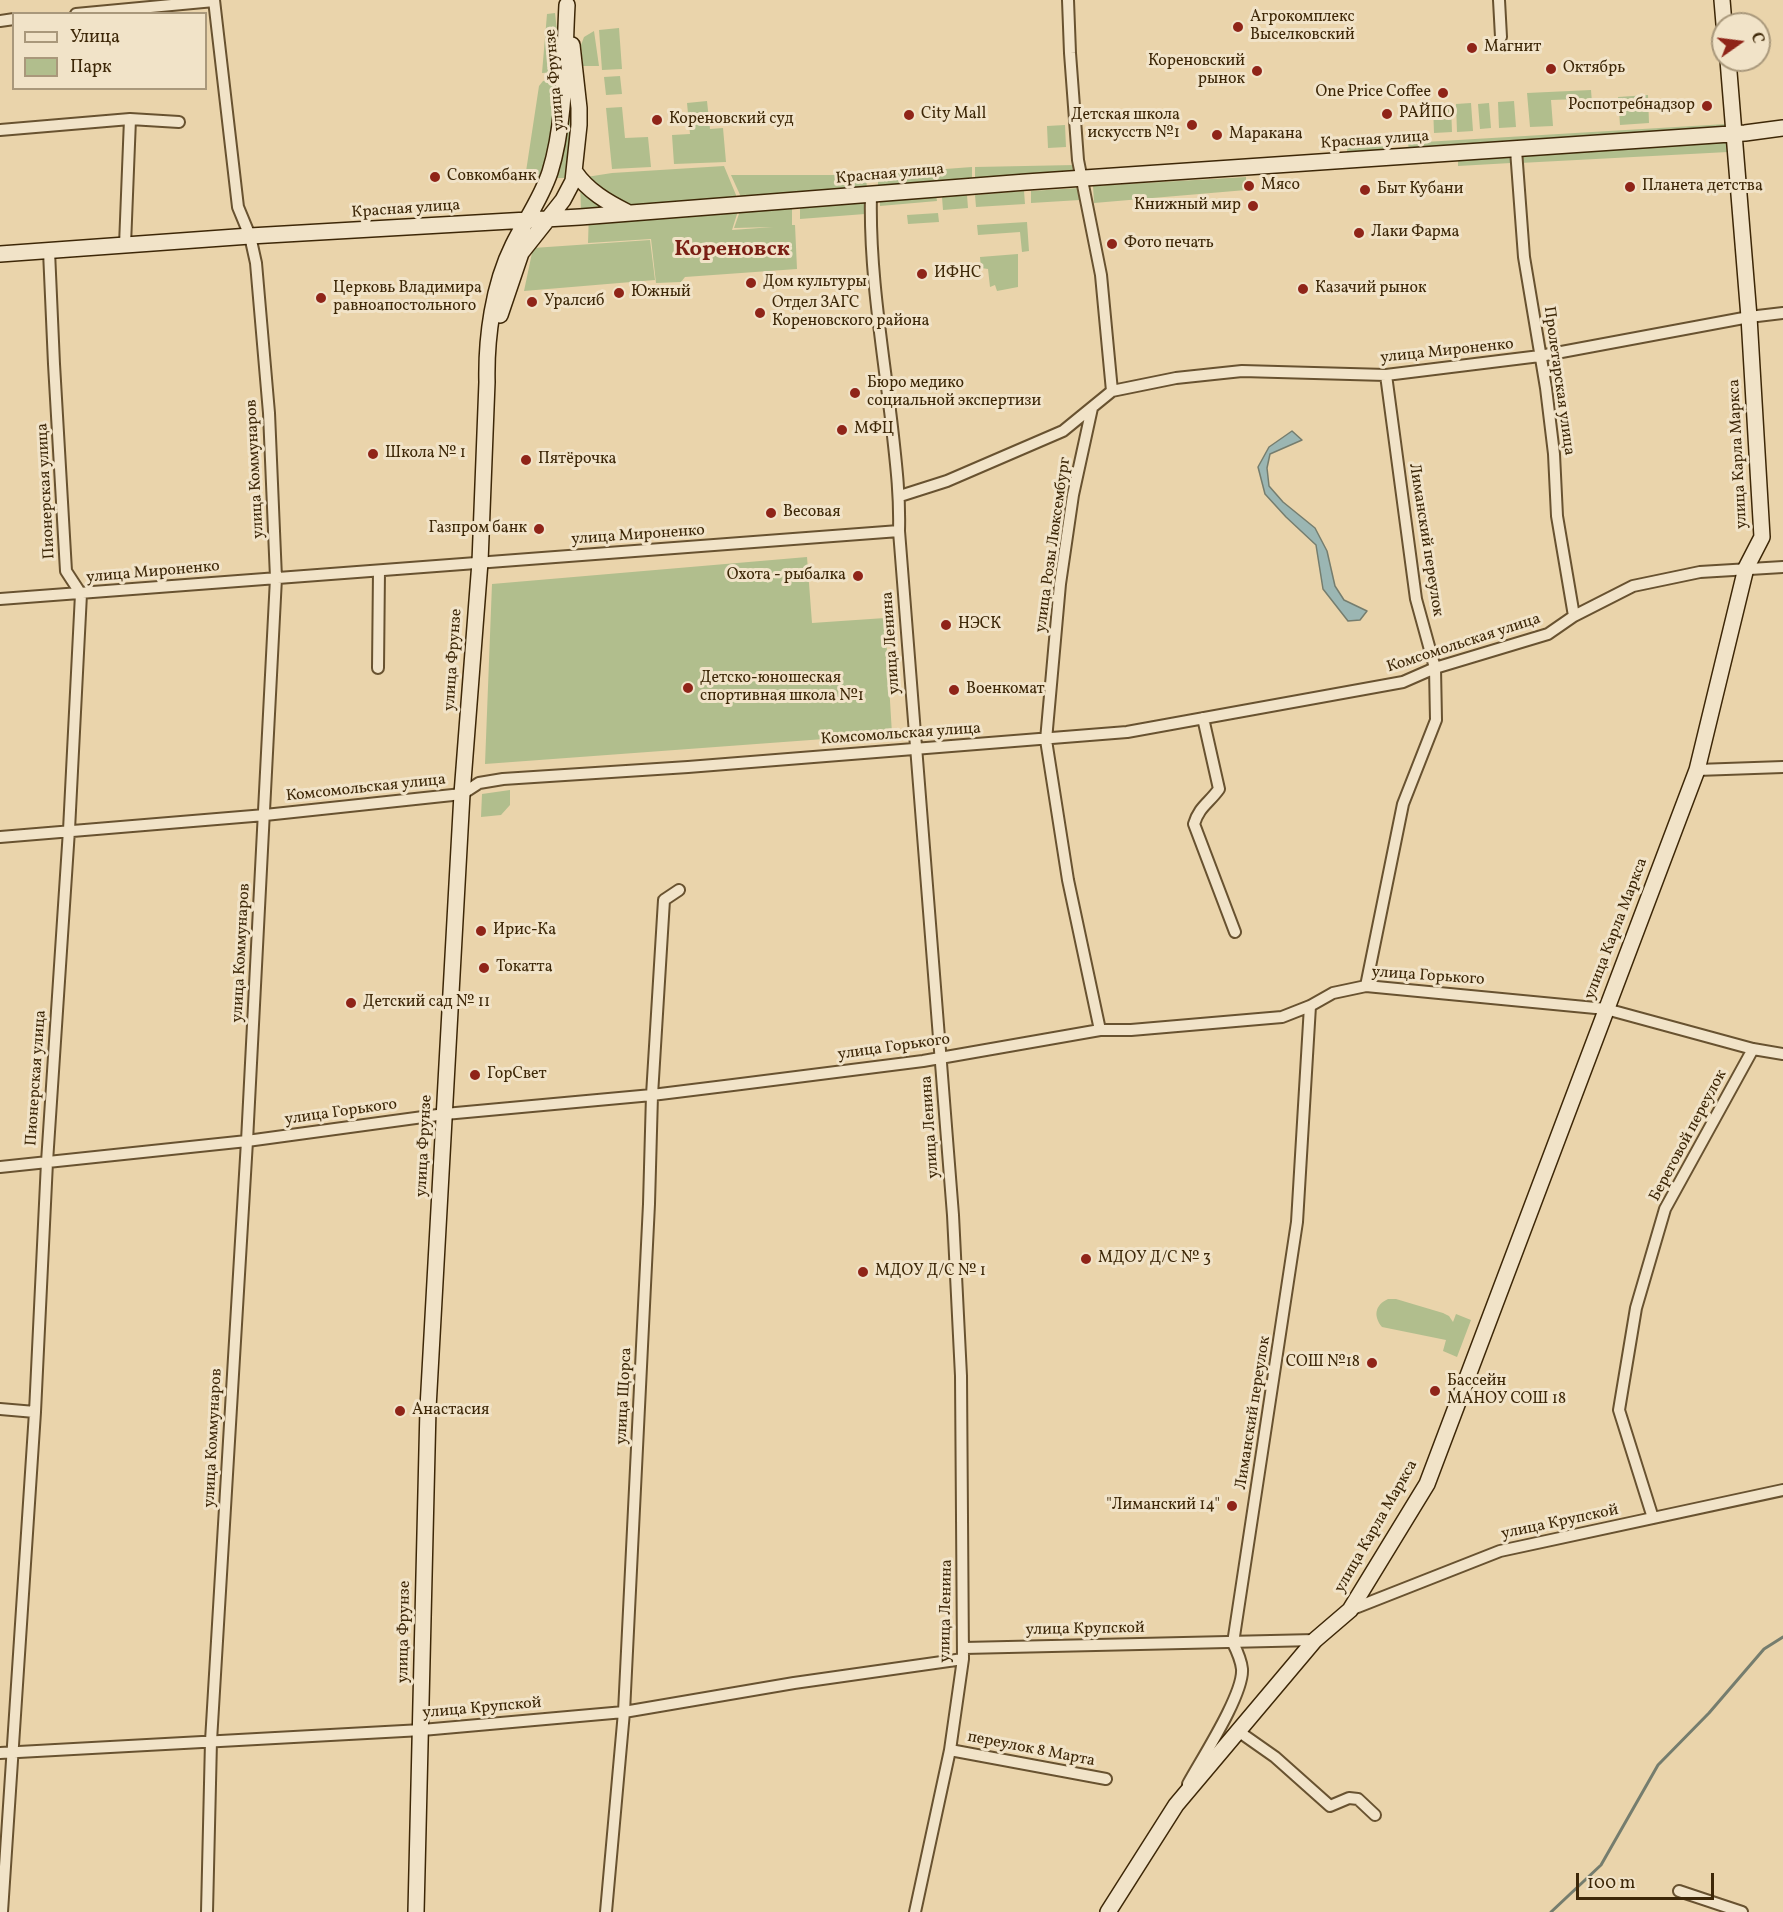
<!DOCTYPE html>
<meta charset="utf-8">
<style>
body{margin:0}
#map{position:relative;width:1783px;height:1912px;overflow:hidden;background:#ead4ab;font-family:Vollkorn,serif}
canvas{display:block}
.legend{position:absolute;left:12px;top:12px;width:195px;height:78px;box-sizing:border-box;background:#f1e3c8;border:2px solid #a9987b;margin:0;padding:8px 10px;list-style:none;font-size:18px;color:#3d2707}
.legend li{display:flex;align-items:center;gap:12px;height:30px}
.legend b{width:30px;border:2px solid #a9987b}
.north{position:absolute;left:1711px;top:12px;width:60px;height:60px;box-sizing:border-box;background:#f1e3c8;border:2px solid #a9987b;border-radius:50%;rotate:76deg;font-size:16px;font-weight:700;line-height:24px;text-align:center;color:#3d2707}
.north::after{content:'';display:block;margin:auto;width:21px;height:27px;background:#8f2418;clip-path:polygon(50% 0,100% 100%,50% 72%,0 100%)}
.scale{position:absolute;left:1576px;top:1873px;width:138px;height:27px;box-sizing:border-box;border:3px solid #3d2707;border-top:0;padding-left:8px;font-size:18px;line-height:21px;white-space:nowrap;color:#3d2707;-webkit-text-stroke:4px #f1e3c8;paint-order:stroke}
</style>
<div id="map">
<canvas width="1783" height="1912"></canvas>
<ul class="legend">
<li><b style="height:8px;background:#f1e3c8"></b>Улица</li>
<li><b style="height:16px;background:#b1be8d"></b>Парк</li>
</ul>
<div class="north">С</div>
<div class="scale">100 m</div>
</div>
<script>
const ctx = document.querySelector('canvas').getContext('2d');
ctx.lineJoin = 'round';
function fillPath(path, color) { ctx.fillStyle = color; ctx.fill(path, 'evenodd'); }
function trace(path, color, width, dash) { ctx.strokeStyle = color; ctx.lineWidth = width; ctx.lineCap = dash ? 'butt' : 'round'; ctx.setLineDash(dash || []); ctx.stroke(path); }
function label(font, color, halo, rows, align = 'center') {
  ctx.font = font + ' Vollkorn,serif'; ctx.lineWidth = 6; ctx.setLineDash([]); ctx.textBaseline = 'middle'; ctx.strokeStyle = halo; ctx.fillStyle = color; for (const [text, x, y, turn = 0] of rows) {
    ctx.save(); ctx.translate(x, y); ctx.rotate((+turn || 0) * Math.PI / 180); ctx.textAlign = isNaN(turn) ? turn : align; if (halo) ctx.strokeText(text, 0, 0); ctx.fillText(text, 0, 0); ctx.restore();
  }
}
const green = new Path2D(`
 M555,13L558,39L557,72L542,73L547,14Z
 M619,28L622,69L602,70L599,30Z
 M594,31L599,66H583L581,45L584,37Z
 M620,76L622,94L606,95L604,77Z
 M548,80L557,88L548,156L538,178H525L539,86L543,81Z
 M1591,90L1592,103L1581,104L1580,99L1551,100L1553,126L1530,127L1527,93Z
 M1648,95L1649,123L1620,125L1618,97Z
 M707,101L710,129L723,128L726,162L674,164L672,135L690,134L687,103Z
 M1514,101L1516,127L1499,128L1498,102Z
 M570,103L572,140L565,178H557Z
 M1471,103L1473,131L1457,132L1456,104Z
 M1489,103L1491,128L1480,129L1478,104Z
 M1451,105L1452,132L1434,133L1433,106Z
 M622,107L625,138L648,137L651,167L612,169L606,108Z
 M1726,124V130L1409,151L1408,143Z
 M1065,125L1066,147L1048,148L1047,126Z
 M1727,142L1728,152L1520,163L1519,153Z
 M1384,144V153L1347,155V145Z
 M1510,156L1511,163L1458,166V159Z
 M1075,165L1076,174L975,179V167Z
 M724,166L736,195L738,211L732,230L773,227L734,228L740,211L792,209V225H795L797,269L685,277L681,282L656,283L651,239L588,243L589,211L581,212L580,178L612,173Z
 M972,167V179L878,188V174Z
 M731,175H866L867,190L741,197Z
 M1246,177V190L1094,203L1093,186Z
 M1079,188L1080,200L1031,203V191Z
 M1024,191L1025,204L976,207L975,195Z
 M936,195L937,201L880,206V199Z
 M967,195L968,208L943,210L942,197Z
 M865,202V214L800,219V207Z
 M938,213L939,222L908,224L907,215Z
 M1027,222L1029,251L1022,252L1020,232L978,235L977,225Z
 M650,240L655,280L524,291L533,248Z
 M1018,254V287L997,291L995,285L990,287L988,269L981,268L980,257Z
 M807,557L812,623L885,618L892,734L485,764L492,584Z
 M510,790V805L501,815L481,817L482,794Z
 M1388,1299H1396L1443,1313L1449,1316L1453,1322L1456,1314L1471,1320L1457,1357L1443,1351L1446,1340L1382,1327C1373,1316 1375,1305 1388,1299Z`);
const water = new Path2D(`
 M1292,431L1302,440L1270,454L1267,468L1269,486L1283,502L1315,528L1327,551L1335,586L1344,600L1367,611L1360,620L1348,621L1323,589L1316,545L1286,517L1265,494L1258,467L1269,447Z`);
const stream = new Path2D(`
 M1551,1912L1601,1865L1658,1765L1709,1713L1764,1649L1783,1637`);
const street = new Path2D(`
 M1068,0L1070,53L1078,160L1101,275L1112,391
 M1499,0L1501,37
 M76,14L214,1
 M0,21L14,19
 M0,130L130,119L179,122
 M1516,150L1524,257L1546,388L1554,454L1557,516L1574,616
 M871,194C869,271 883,350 892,427C896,463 900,495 899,531L953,1215L961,1376L963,1659L950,1750L915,1912
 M125,245L130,119
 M1092,408L1073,495L1060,584L1046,740L1068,880L1100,1030
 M900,496L947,481L1063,431L1112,391L1176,378L1242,371L1386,375L1540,356L1749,317L1783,313
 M0,599L899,531
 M378,668L379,571
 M1203,718L1219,789C1209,803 1199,807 1194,824L1235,932
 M1697,770L1783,767
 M0,837L265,815L462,794L479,783L503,779L688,767L1127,732L1403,682L1435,668L1548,634L1574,616L1633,586L1700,572L1783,567
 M1366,986L1403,804L1436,720L1435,668L1416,599L1386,375
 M0,1167L247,1141L445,1114L652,1095L733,1085L923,1061L1100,1030H1131L1282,1017L1310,1006L1333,993L1366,986L1606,1009L1753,1049L1783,1054
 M0,1409L35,1412
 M1653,1518L1619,1410L1636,1308L1665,1209L1753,1049
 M1350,1610L1500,1551L1783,1490
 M964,1648L1315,1640
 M1238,1731L1275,1757L1330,1806L1349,1798L1358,1799L1375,1815
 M950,1750L1106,1779
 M0,1753L422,1730L624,1712L794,1683L963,1659
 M1188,1784C1201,1760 1244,1694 1242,1669C1241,1660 1237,1651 1233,1643L1297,1222L1310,1006
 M1679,1891L1742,1912
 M2,1912L35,1412L47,1162L69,830L81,594L66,571L54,364L49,251
 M207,1912L211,1741L247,1141L276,578L269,413L256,263L250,236L238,207L214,0
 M606,1912L624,1712L649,1204L652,1095L664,900L679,890`);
const secondary = new Path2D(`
 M1722,0L1724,24
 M575,172C588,191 607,202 627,212
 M0,254L250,236L580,217L1026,182L1745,133L1783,128
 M500,315L521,253L563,200L573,181L579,125V108L572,45
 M416,1912L428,1408L462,794L480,562L487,382C486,338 493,285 513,245C525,221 542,197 550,172C566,121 564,58 567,5
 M1108,1912L1176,1805L1315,1640L1350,1610L1427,1484L1697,770L1746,568L1762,537L1749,317L1728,60`);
const markers = [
 [1238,27,6,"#8f2418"],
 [1472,48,6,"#8f2418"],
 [1551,69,6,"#8f2418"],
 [1257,71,6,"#8f2418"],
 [1443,93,6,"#8f2418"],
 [1707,106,6,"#8f2418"],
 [1387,114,6,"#8f2418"],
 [909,115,6,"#8f2418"],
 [657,120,6,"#8f2418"],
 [1192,125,6,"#8f2418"],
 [1217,135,6,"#8f2418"],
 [435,177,6,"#8f2418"],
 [1249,186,6,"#8f2418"],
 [1630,187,6,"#8f2418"],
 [1365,190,6,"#8f2418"],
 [1253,206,6,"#8f2418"],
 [1359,233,6,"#8f2418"],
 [1112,244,6,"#8f2418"],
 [922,274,6,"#8f2418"],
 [751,283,6,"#8f2418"],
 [1303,289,6,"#8f2418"],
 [619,293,6,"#8f2418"],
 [321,298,6,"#8f2418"],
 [532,302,6,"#8f2418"],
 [760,313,6,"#8f2418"],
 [855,393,6,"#8f2418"],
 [842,430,6,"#8f2418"],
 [373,454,6,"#8f2418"],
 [526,460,6,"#8f2418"],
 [771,513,6,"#8f2418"],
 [539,529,6,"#8f2418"],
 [858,576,6,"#8f2418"],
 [946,625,6,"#8f2418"],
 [688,688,6,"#8f2418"],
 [954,690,6,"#8f2418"],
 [481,931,6,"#8f2418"],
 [484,968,6,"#8f2418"],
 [351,1003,6,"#8f2418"],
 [475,1075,6,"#8f2418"],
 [1086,1259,6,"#8f2418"],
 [863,1272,6,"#8f2418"],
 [1372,1363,6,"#8f2418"],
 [1435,1391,6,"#8f2418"],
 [400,1411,6,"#8f2418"],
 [1232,1506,6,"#8f2418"]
];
const poiNames = [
 ["Агрокомплекс",1250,18],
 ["Выселковский",1250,36],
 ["Магнит",1484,48],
 ["Кореновский",1245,62,"right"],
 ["рынок",1245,80,"right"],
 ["Октябрь",1563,69],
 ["One Price Coffee",1431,93,"right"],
 ["Роспотребнадзор",1695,106,"right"],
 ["РАЙПО",1399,114],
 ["City Mall",921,115],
 ["Детская школа",1180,116,"right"],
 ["искусств №1",1180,134,"right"],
 ["Кореновский суд",669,120],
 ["Маракана",1229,135],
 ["Совкомбанк",447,177],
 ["Мясо",1261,186],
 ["Планета детства",1642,187],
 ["Быт Кубани",1377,190],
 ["Книжный мир",1241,206,"right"],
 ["Лаки Фарма",1371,233],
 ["Фото печать",1124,244],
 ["ИФНС",934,274],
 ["Дом культуры",763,283],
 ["Церковь Владимира",333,289],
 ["равноапостольного",333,307],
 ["Казачий рынок",1315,289],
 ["Южный",631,293],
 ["Уралсиб",544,302],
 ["Отдел ЗАГС",772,304],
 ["Кореновского района",772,322],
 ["Бюро медико",867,384],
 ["социальной экспертизи",867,402],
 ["МФЦ",854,430],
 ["Школа № 1",385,454],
 ["Пятёрочка",538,460],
 ["Весовая",783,513],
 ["Газпром банк",527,529,"right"],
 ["Охота - рыбалка",846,576,"right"],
 ["НЭСК",958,625],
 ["Детско-юношеская",700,679],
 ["спортивная школа №1",700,697],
 ["Военкомат",966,690],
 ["Ирис-Ка",493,931],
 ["Токатта",496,968],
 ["Детский сад № 11",363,1003],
 ["ГорСвет",487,1075],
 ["МДОУ Д/С № 3",1098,1259],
 ["МДОУ Д/С № 1",875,1272],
 ["СОШ №18",1360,1363,"right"],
 ["Бассейн",1447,1382],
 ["МАНОУ СОШ 18",1447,1400],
 ["Анастасия",412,1411],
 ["\"Лиманский 14\"",1220,1506,"right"]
];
const streetNames = [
 ["улица Фрунзе",556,80,-95],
 ["Красная улица",1375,141,-4],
 ["Красная улица",890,175,-5],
 ["Красная улица",406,210,-4],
 ["улица Мироненко",1447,352,-6],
 ["Пролетарская улица",1558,381,82],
 ["улица Карла Маркса",1739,454,-93],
 ["улица Коммунаров",256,469,-93],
 ["Пионерская улица",47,491,-93],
 ["улица Мироненко",638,536,-4],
 ["Лиманский переулок",1425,540,81],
 ["улица Розы Люксембург",1054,545,-82],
 ["улица Мироненко",153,573,-5],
 ["улица Ленина",892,643,-94],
 ["Комсомольская улица",1464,644,-18],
 ["улица Фрунзе",454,660,-86],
 ["Комсомольская улица",901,735,-4],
 ["Комсомольская улица",366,789,-6],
 ["улица Карла Маркса",1617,929,-69],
 ["улица Коммунаров",242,953,-87],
 ["улица Горького",1428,977,4],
 ["улица Горького",894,1048,-8],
 ["Пионерская улица",37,1078,-86],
 ["улица Горького",341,1113,-8],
 ["улица Ленина",931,1127,-94],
 ["Береговой переулок",1689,1136,-62],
 ["улица Фрунзе",425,1146,-87],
 ["улица Щорса",625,1396,-87],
 ["Лиманский переулок",1254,1413,-81],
 ["улица Коммунаров",214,1438,-87],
 ["улица Крупской",1560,1523,-12],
 ["улица Карла Маркса",1377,1527,-60],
 ["улица Ленина",947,1611,-89],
 ["улица Крупской",1085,1630,-1],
 ["улица Фрунзе",405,1632,-89],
 ["улица Крупской",482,1709,-5],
 ["переулок 8 Марта",1031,1750,11]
];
const districtNames = [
 ["Кореновск",732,251]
];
fillPath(green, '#b1be8d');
fillPath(water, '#9bb6b3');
trace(water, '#757d6e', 1.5);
trace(stream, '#757d6e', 3);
trace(street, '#685230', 14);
trace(secondary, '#3d2707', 18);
trace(street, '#f1e3c8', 10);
trace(secondary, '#f1e3c8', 15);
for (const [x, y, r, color] of markers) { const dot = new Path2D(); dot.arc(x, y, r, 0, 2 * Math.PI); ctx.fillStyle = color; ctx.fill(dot); trace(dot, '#f1e3c8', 2); }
label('16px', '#3d2707', '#f1e3c8', poiNames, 'left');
label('16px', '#3d2707', '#f1e3c8', streetNames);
label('bold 22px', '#7a1f14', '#f1e3c8', districtNames);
</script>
